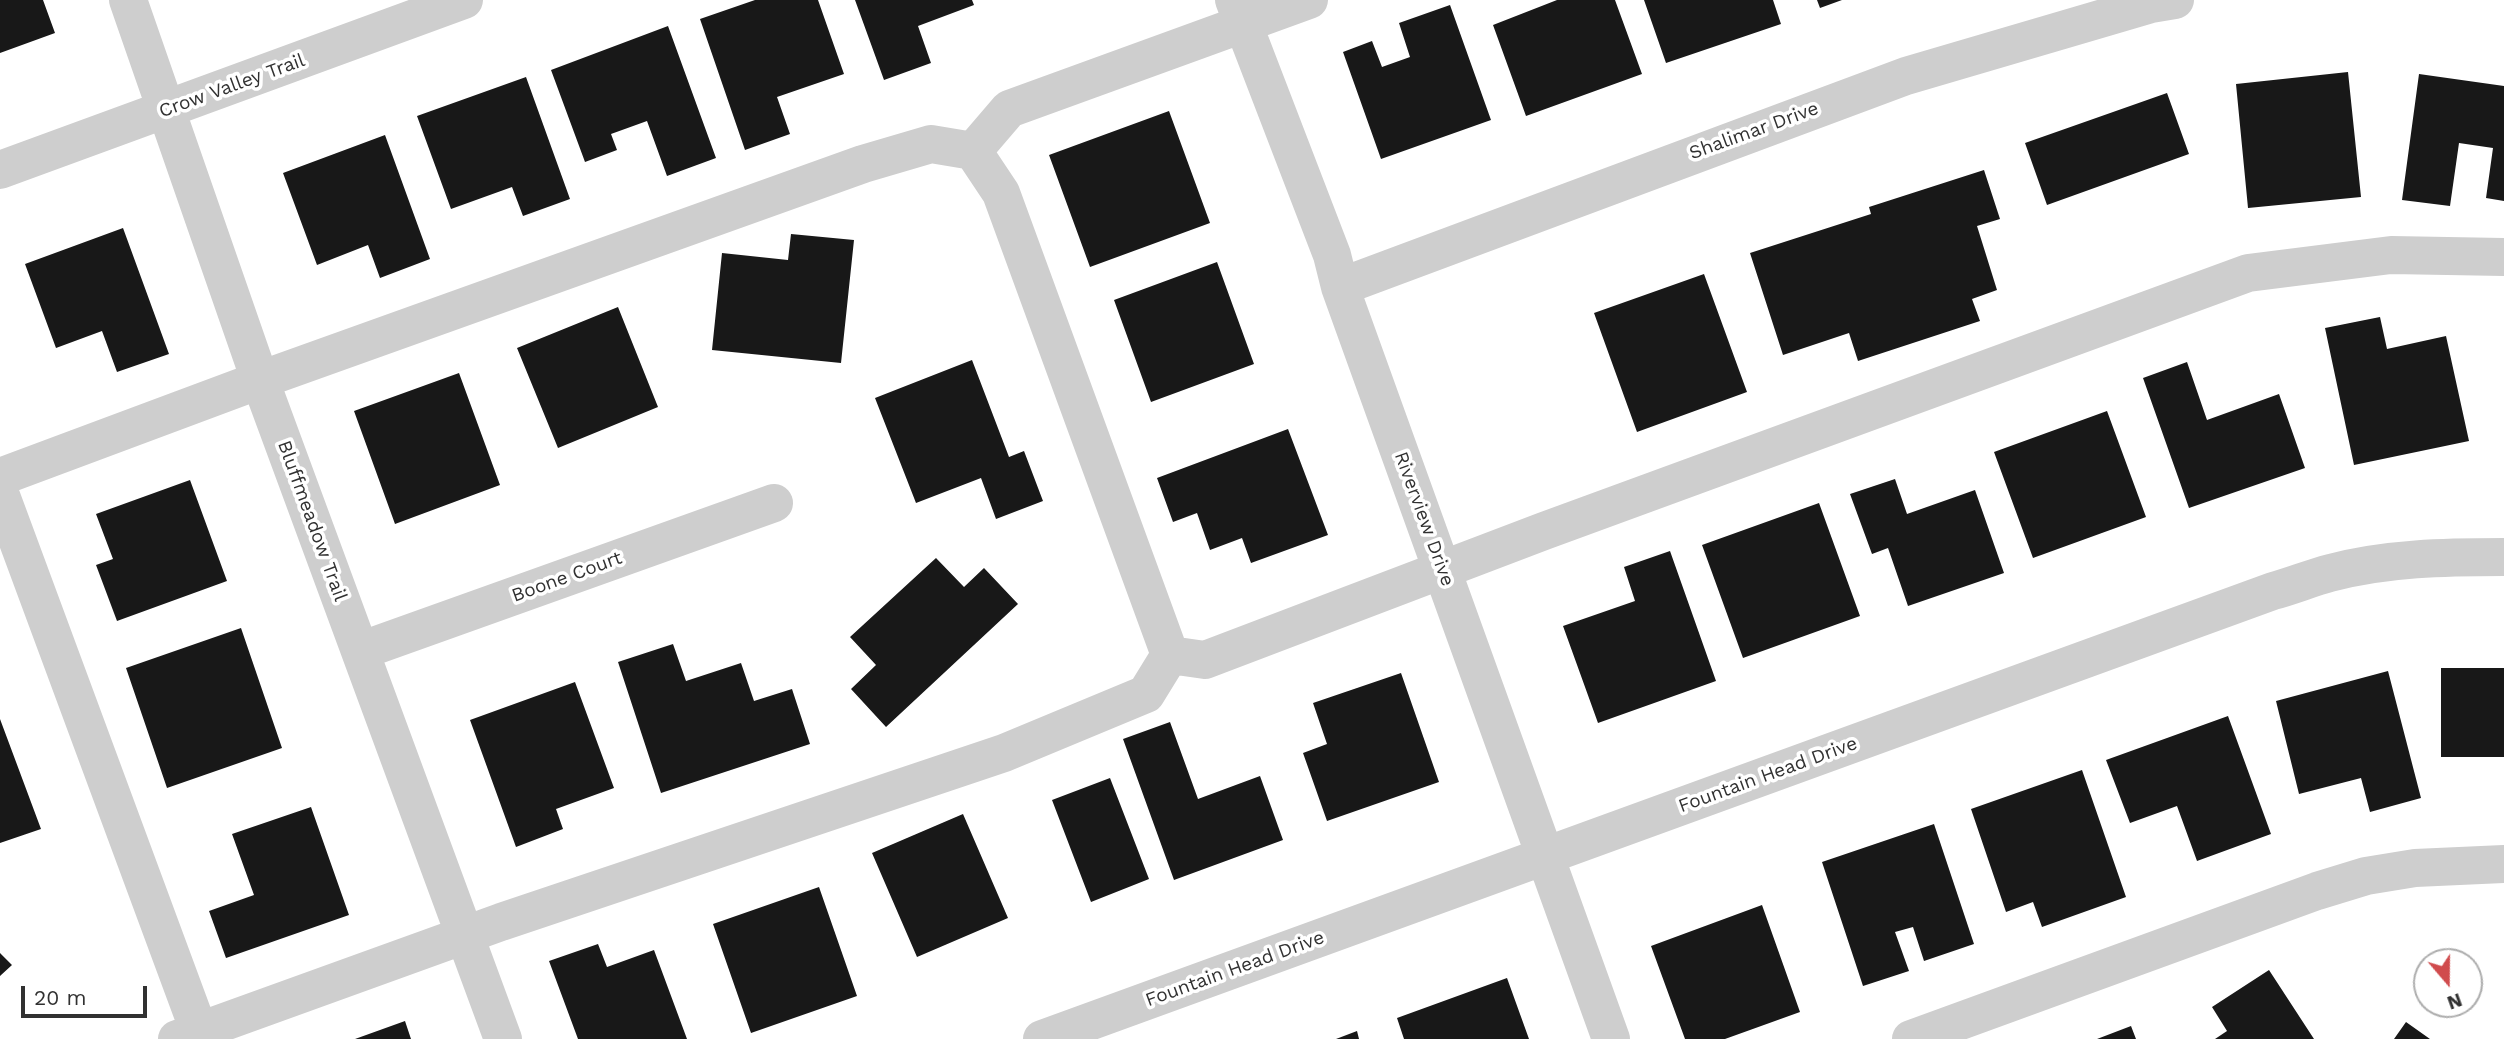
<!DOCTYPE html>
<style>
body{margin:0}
#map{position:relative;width:2504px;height:1039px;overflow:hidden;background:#fff;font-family:"Work Sans",sans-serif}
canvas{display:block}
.north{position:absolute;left:2413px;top:948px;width:70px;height:70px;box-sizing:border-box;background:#fff;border:2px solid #adadad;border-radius:50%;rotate:160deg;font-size:19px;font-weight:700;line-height:28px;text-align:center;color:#313131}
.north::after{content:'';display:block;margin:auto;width:24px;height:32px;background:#d04b4d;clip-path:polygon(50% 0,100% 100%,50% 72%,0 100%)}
.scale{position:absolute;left:21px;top:986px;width:126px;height:32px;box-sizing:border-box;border:4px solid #313131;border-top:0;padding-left:9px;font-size:21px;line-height:24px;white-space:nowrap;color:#313131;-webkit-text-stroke:5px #fff;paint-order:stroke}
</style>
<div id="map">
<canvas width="2504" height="1039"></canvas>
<div class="north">N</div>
<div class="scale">20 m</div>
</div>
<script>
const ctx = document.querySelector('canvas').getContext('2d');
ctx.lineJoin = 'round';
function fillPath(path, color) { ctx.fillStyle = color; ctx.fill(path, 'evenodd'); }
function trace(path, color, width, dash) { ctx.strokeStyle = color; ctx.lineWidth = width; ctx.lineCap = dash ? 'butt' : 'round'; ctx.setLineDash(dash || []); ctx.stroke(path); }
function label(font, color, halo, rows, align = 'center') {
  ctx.font = font + ' "Work Sans",sans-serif'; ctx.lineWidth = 7; ctx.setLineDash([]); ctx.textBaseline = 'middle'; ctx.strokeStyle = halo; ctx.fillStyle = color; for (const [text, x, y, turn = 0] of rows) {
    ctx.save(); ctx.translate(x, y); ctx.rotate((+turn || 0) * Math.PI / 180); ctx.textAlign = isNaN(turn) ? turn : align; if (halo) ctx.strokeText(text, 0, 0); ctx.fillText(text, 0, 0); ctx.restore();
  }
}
const building = new Path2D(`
 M0,0H43L55,33L0,53Z
 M755,0H818L844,74L777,97L790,134L745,150L700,19Z
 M855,0H972L974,5L918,26L931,63L884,80Z
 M1557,0H1615L1642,74L1526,116L1493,25Z
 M1644,0H1773L1781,24L1666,63Z
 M1817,0H1842L1820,8Z
 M1450,5L1491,120L1381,159L1343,52L1372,41L1382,67L1410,57L1399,23Z
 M668,26L716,158L667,176L647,121L611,134L617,150L585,162L551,70Z
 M2348,72L2361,197L2248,208L2236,84Z
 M2419,74L2504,86V201L2486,198L2493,148L2459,143L2450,206L2402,200Z
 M526,77L570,199L523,216L512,187L451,209L417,116Z
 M2167,93L2189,154L2047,205L2025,143Z
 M1169,111L1210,223L1090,267L1049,155Z
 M385,135L430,259L380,278L368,245L317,265L283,173Z
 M1984,170L2000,219L1977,226L1997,290L1972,299L1980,321L1858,361L1849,333L1783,355L1750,253L1871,214L1869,207Z
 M123,228L169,354L117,372L102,331L56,348L25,264Z
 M791,234L854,240L841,363L712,350L722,253L788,260Z
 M1217,262L1254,364L1151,402L1114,300Z
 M1704,274L1747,392L1637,432L1594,313Z
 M618,307L658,407L558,448L517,348Z
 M2380,317L2387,349L2446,336L2469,441L2354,465L2325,328Z
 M972,360L1009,457L1024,451L1043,501L996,519L981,478L916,503L875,398Z
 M2187,362L2207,420L2279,394L2305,468L2189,508L2143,378Z
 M459,373L500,485L395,524L354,411Z
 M2107,411L2146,517L2033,558L1994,452Z
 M1288,429L1328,535L1251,563L1242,538L1210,550L1197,513L1173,522L1157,478Z
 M1895,479L1907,514L1975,490L2004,573L1908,606L1888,548L1872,554L1850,494Z
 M190,480L227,581L117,621L96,565L113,559L96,514Z
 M1819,503L1860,616L1743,658L1702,545Z
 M1670,551L1716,681L1598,723L1563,626L1635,601L1624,567Z
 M936,558L964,587L984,568L1018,604L886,727L851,689L876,665L850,637Z
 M241,628L282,748L167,788L126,668Z
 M673,644L686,681L741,663L754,701L792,689L810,744L661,793L618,662Z
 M2441,668H2504V757H2441Z
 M2388,671L2421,798L2370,812L2361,778L2299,794L2276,701Z
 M1401,673L1439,782L1327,821L1303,753L1327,744L1313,703Z
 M575,682L614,788L556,809L563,829L516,847L470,720Z
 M2228,716L2271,834L2197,861L2177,806L2130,823L2106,760Z
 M0,719L41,829L0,843Z
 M1170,722L1198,799L1260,776L1283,840L1174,880L1123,739Z
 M2082,770L2126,897L2042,927L2033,902L2006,912L1971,809Z
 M1110,778L1149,879L1091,902L1052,800Z
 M311,807L349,915L226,958L209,911L254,895L232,834Z
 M963,814L1008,918L917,957L872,853Z
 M1934,824L1974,944L1924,961L1913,927L1895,932L1909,971L1863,986L1822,862Z
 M819,887L857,996L751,1033L713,924Z
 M1762,905L1800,1012L1725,1039H1685L1651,946Z
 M598,944L607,967L654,950L687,1039H578L549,961Z
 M0,953L12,965L0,976Z
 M2269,970L2314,1039H2215L2227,1031L2212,1007Z
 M1507,978L1529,1039H1404L1397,1018Z
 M405,1021L411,1039H355Z
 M2406,1022L2430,1039H2394Z
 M2131,1026L2136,1039H2097Z
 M1357,1031L1359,1039H1336Z`);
const minor = new Path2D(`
 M128,0L260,380L503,1039
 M1234,0L1332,255L1340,287L1611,1039
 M973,151L1009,109L1309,0
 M0,170L464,0
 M1340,287L1906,76L2151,4L2175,0
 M0,477L260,380L863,164L931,144L973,151L1001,193L1170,655L1205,660L1544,531L2248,273L2391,255L2504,257
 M0,493L199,1031
 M360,651L774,503
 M177,1039L501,922L1004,753L1146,694L1170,655
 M1042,1039L2273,591C2292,586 2311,578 2330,573C2386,558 2446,557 2504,557
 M1911,1039L2317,891L2366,876L2415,868L2504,864`);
const streetNames = [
 ["Crow Valley Trail",232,86,-20],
 ["Shalimar Drive",1754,131,-20],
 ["Riverview Drive",1424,519,70],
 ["Bluffmeadow Trail",312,521,70],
 ["Boone Court",567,577,-20],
 ["Fountain Head Drive",1768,775,-20],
 ["Fountain Head Drive",1235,969,-20]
];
fillPath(building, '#181818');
trace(minor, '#cecece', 38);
label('19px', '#313131', '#fff', streetNames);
</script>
